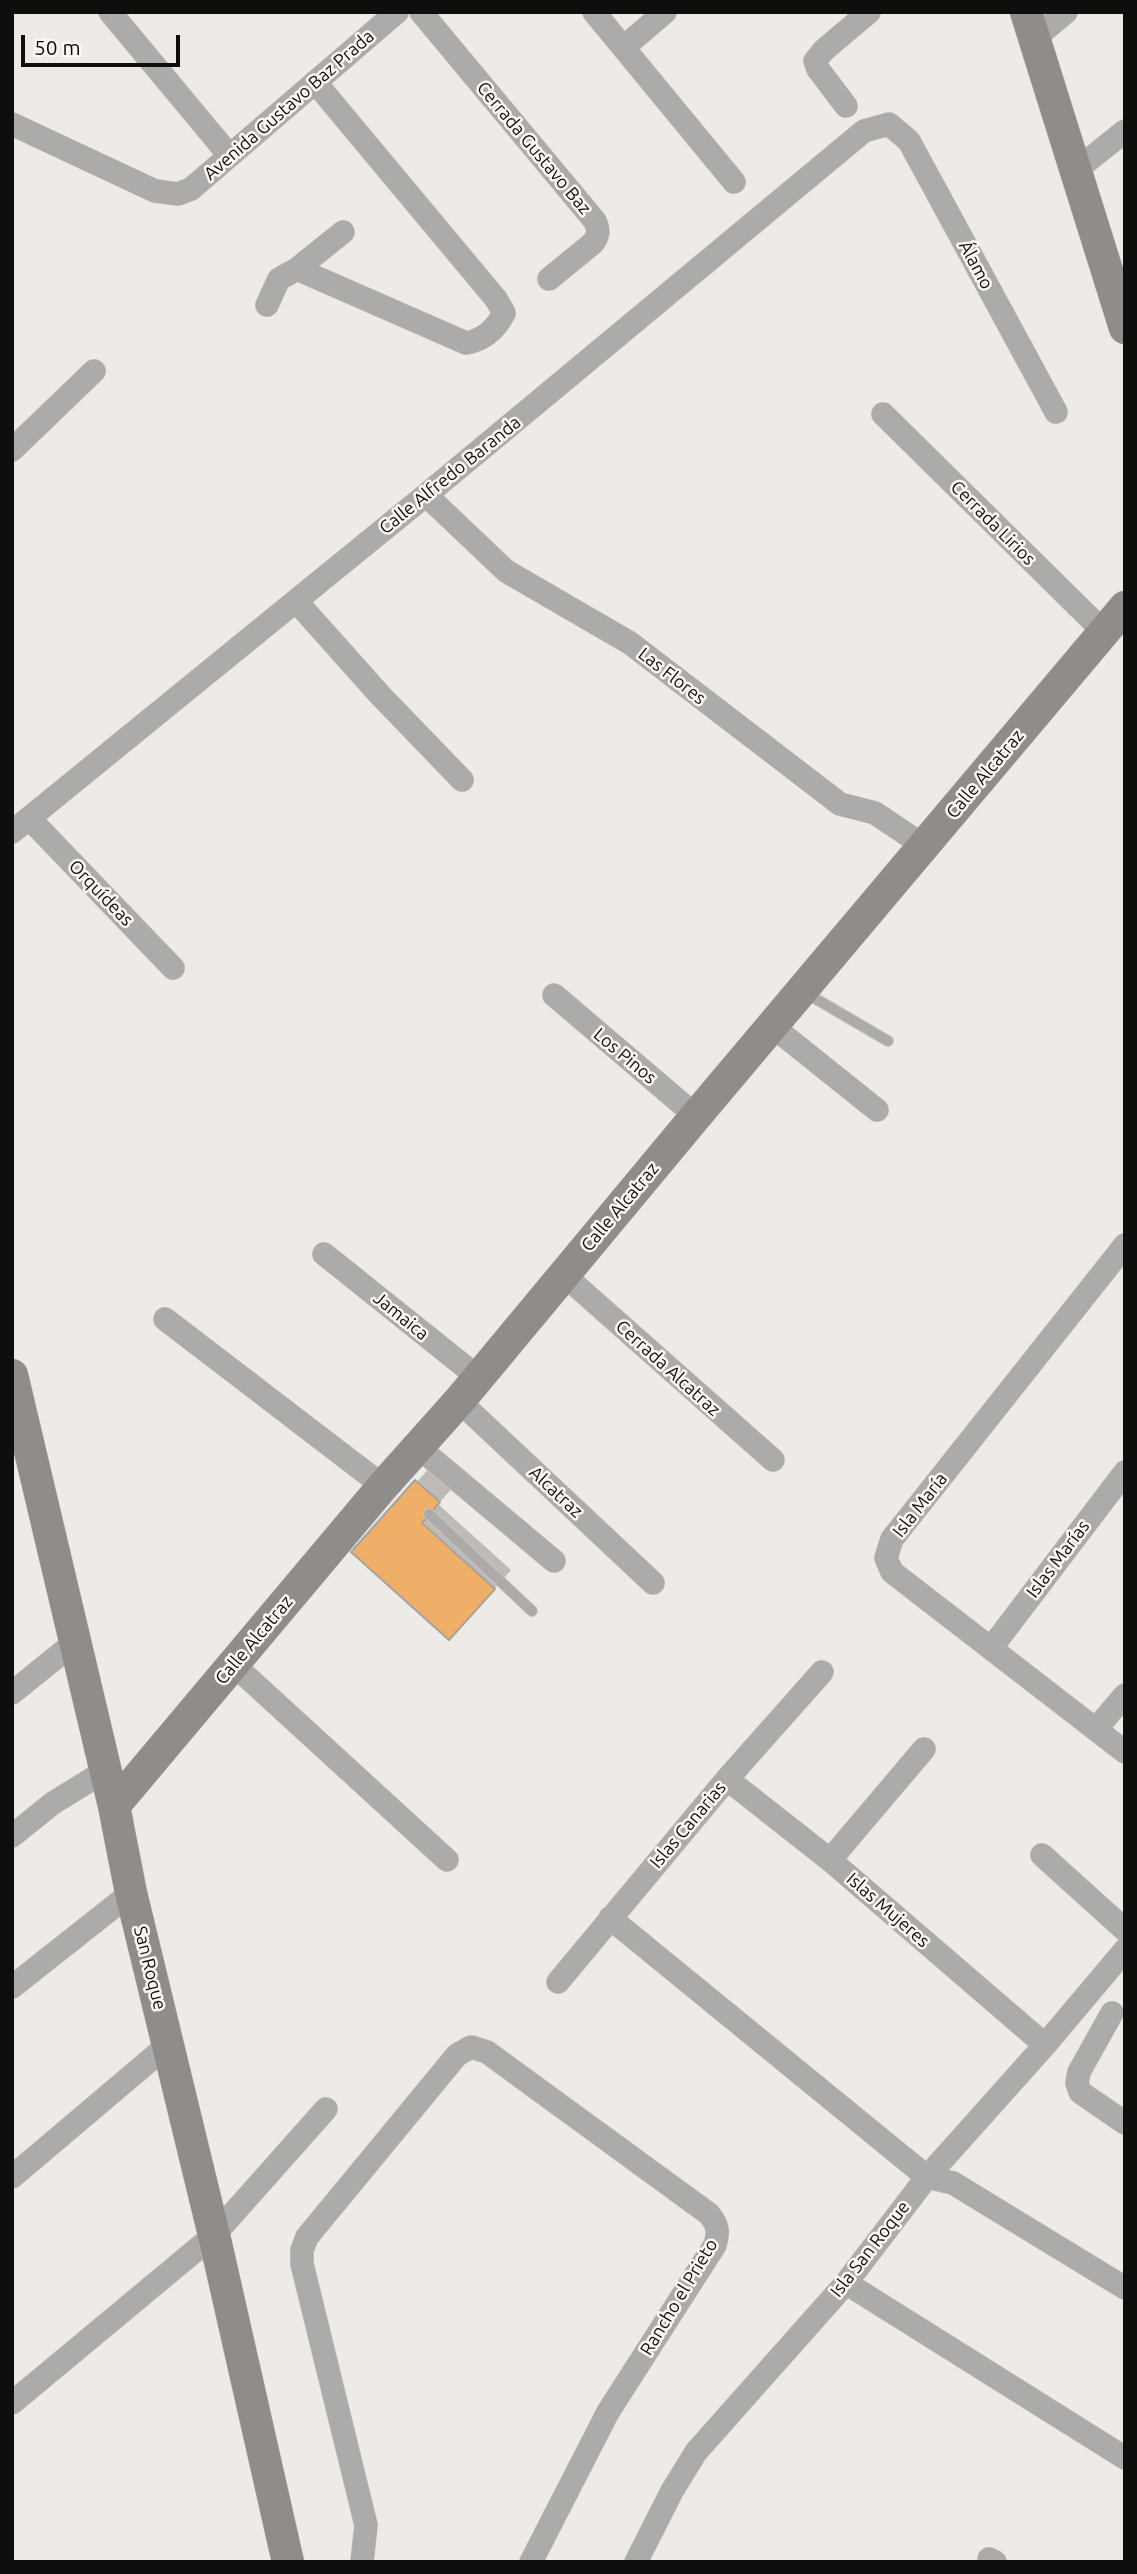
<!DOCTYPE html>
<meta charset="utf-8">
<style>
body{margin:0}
#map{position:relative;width:1137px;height:2574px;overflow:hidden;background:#eeeae5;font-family:Ubuntu,sans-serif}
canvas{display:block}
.frame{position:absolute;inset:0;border:14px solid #100e0c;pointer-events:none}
.scale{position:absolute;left:21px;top:35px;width:159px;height:32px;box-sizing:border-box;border:4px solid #100e0c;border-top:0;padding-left:9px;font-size:21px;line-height:24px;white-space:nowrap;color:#100e0c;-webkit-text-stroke:5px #fcf7f2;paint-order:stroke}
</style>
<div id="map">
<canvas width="1137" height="2574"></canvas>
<div class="frame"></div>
<div class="scale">50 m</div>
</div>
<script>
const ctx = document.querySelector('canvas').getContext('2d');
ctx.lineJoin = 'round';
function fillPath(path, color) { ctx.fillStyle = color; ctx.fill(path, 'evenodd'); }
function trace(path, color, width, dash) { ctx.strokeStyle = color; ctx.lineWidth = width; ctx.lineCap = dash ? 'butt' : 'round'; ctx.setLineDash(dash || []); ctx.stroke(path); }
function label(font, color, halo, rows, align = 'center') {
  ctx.font = font + ' Ubuntu,sans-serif'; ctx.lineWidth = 5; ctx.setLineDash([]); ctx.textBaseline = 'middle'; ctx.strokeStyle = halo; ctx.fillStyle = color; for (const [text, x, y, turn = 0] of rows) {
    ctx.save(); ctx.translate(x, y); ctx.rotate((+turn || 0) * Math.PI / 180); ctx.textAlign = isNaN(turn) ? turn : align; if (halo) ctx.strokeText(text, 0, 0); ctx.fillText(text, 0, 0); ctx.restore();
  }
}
const shadow = new Path2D(`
 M433,1464L456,1484L438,1504L511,1570L467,1620L354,1552Z`);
const building = new Path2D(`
 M415,1480L440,1502L422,1523L495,1589L449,1640L351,1552Z`);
const lane = new Path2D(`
 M804,992L888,1041
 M429,1514L532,1611`);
const street = new Path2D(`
 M110,12L229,155
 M421,12L595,221C599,230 599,235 593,243L549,279
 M594,12L734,182
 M1035,38L1066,12
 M624,47L665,12
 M846,106L818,69L815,61L824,50L869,12
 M12,124L155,191L178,194L191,189L397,12
 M1076,170L1125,131
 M297,269L466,343C483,340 496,329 504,313L496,299L315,82
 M267,305L279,279L297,269L343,232
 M883,414L1104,632
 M12,450L94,371
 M426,495L506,571L630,643L840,804L875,813L924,846
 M296,601L380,695L462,780
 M29,818L173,968
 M12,832L426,495L864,131L889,124L909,141L1056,412
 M554,995L696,1116
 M772,1026L877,1110
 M1125,1245L892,1539L886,1558L892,1572L1125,1752
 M324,1254L479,1378
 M564,1275L773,1460
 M165,1319L383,1486
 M459,1401L653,1583
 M418,1447L554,1561
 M992,1647L1125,1472
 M234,1665L447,1860
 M12,1693L75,1642
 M1096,1729L1125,1695
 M727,1779L830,1860L1045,2045
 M12,1836L53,1803L105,1771
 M1042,1855L1125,1930
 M830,1860L924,1749
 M610,1918L927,2177L953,2183L1125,2288
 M558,1982L727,1779L822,1672
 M12,1987L131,1893
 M1112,2013L1079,2072L1077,2083L1080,2092L1125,2123
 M12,2177L169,2044
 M846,2283L1125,2458
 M12,2403L214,2235L326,2109
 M989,2559L995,2562
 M362,2562L366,2525L302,2264V2250L307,2237L457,2055L471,2047L487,2052L709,2214C718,2225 719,2232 715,2245L608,2412L531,2562
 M636,2562L672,2491L696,2452L846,2283L927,2177L1045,2045L1125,1950`);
const secondary = new Path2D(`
 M1026,12L1125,328
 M12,1375L114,1806L131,1893L214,2235L288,2562
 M114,1806L383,1486L459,1401L696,1116L1125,607`);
const streetNames = [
 ["Avenida Gustavo Baz Prada",289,105,-41],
 ["Cerrada Gustavo Baz",534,148,50],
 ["Álamo",976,265,62],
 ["Calle Alfredo Baranda",450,475,-39],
 ["Cerrada Lirios",993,523,45],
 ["Las Flores",672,676,38],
 ["Calle Alcatraz",985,774,-50],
 ["Orquídeas",101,893,46],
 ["Los Pinos",625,1056,40],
 ["Calle Alcatraz",620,1207,-50],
 ["Jamaica",401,1316,39],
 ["Cerrada Alcatraz",668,1368,42],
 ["Alcatraz",556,1492,43],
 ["Isla María",920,1505,-52],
 ["Islas Marías",1058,1559,-53],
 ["Calle Alcatraz",254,1640,-50],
 ["Islas Canarias",688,1825,-50],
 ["Islas Mujeres",888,1910,41],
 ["San Roque",150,1968,76],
 ["Isla San Roque",870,2249,-52],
 ["Rancho el Prieto",679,2297,-59]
];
fillPath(shadow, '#0003');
fillPath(building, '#f0af69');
trace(building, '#a7a39e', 2);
trace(lane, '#cac7c2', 12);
trace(street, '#cac7c2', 24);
trace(secondary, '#cac7c2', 33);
trace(lane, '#adaba9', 10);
trace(street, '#adaba9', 23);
trace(secondary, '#8f8c89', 32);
label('18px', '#100e0c', '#fcf7f2', streetNames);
</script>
